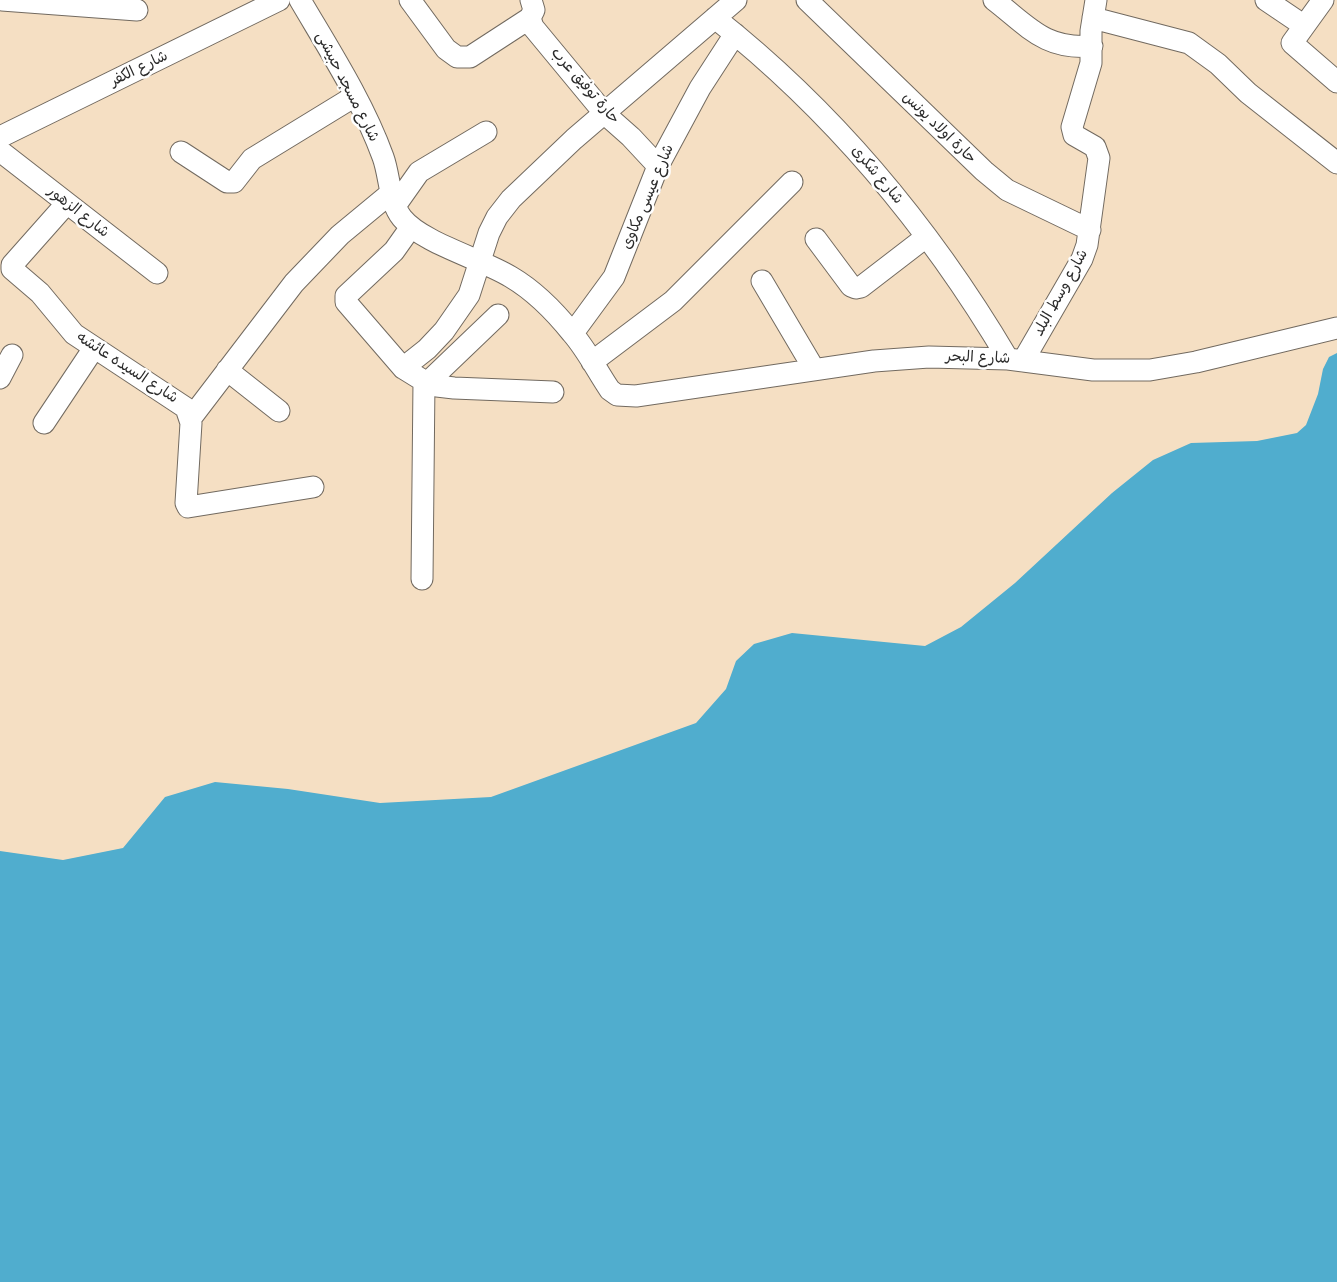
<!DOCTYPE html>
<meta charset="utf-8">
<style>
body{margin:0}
canvas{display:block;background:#f5dfc3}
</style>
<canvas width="1337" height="1282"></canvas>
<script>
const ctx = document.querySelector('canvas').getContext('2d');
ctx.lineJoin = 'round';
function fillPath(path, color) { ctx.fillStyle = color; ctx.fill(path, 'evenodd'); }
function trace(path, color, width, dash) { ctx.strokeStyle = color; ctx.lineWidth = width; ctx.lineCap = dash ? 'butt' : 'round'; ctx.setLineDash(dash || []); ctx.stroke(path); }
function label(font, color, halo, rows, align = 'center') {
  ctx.font = font + ' "Balsamiq Sans","Playpen Sans Arabic",sans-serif'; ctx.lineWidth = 5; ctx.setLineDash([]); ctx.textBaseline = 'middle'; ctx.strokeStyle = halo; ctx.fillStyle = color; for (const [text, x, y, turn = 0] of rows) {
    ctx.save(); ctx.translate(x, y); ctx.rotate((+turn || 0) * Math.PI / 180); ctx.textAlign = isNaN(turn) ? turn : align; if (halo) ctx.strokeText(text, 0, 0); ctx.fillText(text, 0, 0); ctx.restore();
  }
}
const water = new Path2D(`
 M1337,353V1282H0V851L63,860L123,848L165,797L215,782L288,789L380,803L491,797L696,723L726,689L736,661L754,644L792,633L925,646L961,627L1015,583L1112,493L1153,460L1191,443L1257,441L1297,433L1306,425L1318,394L1323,369L1329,357Z`);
const street = new Path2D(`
 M2,0L137,10
 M300,0C330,51 363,102 383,157C390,176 389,202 402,218C422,243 482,259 511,277C533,290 556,313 572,333C587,350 597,371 610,390L617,395L636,396L874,361L929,357L1008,359L1093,370H1150L1196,362L1337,328
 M410,0L446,49L457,57H470L530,18
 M531,0L534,10L530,18L533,27L605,114L631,137L658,166
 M807,0L984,171L1007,190L1090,230
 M994,0C1029,27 1045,50 1092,46
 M1266,0L1303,25
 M1323,0L1292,43L1337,82
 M715,18C834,112 931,229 1008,359
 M1093,18L1189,43L1218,64L1248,93L1337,163
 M0,137L279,0
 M0,151L157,273
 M181,152L227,182H234L252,159L355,96
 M67,203L12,265V269L40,293L74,334L186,408L191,423L186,503L188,507L313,487
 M395,206L419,172L486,132
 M411,227L394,251L346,296V302L403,368L424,381L437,386L454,388L553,392
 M816,239L851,286L856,288L861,287L926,237
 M762,281L814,369
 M573,333L614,277L658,166L700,88L735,34
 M1023,361L1082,259L1087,245L1099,158L1095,147L1074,135L1072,127L1091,63V31L1096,0
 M592,362L673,301L792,182
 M403,368L427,349L444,331L469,295L489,233L497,217L511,199L574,139L736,0
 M227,370L279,411
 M0,378L12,355
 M428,382L498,315
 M191,418L294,283L340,235L392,192
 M44,423L94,348
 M422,579L424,381`);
const streetNames = [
 ["شارع الكفر",139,69,-26],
 ["حارة توفيق عرب",585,86,49],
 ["شارع مسجد حبيشى",347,87,63],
 ["حارة اولاد يونس",939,128,44],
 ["شارع شكرى",877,175,50],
 ["شارع عيسى مكاوى",648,197,-67],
 ["شارع الزهور",78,212,38],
 ["شارع وسط البلد",1061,293,-61],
 ["شارع البحر",978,358,2],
 ["شارع السيده عائشه",127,368,33]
];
fillPath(water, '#50adce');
trace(street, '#726a60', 23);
trace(street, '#fff', 21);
label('15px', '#2b2b2b', '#fff', streetNames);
</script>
